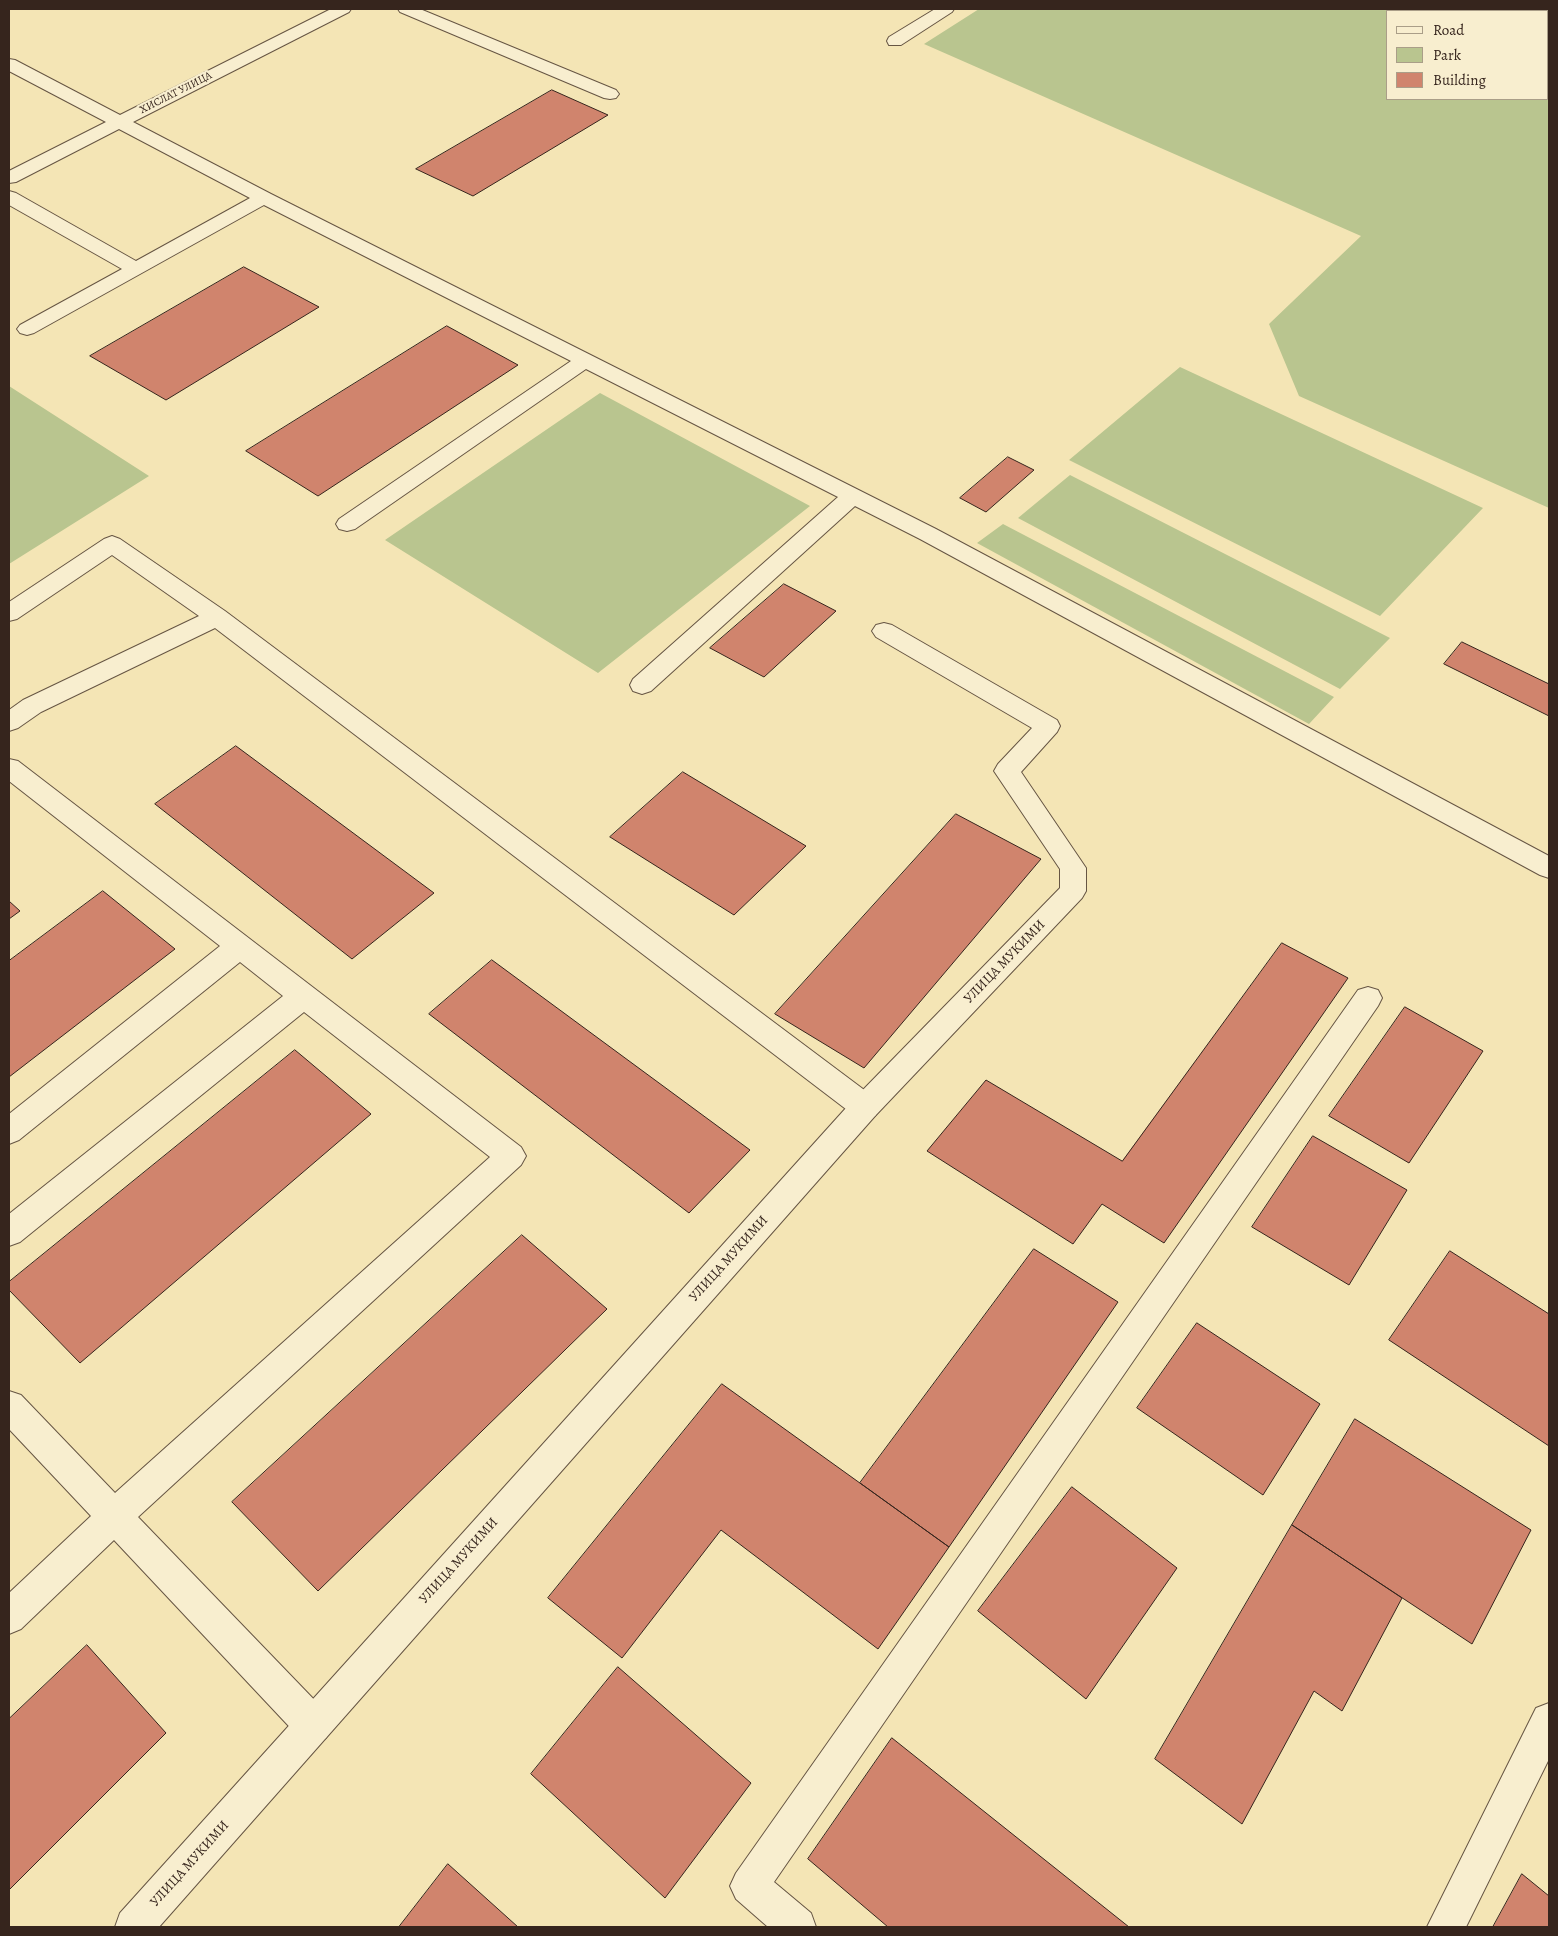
<!DOCTYPE html>
<meta charset="utf-8">
<style>
body{margin:0}
#map{position:relative;width:1558px;height:1936px;overflow:hidden;background:#f4e5b5;font-family:Alegreya,serif}
canvas{display:block}
.frame{position:absolute;inset:0;border:10px solid #36251d;pointer-events:none}
.legend{position:absolute;left:1386px;top:10px;width:162px;height:90px;box-sizing:border-box;background:#f8eecf;border:1px solid #aa9e88;margin:0;padding:6px 9px;list-style:none;font-size:15px;color:#36251d}
.legend li{display:flex;align-items:center;gap:10px;height:25px}
.legend b{width:25px;border:1px solid #aa9e88}
</style>
<div id="map">
<canvas width="1558" height="1936"></canvas>
<div class="frame"></div>
<ul class="legend">
<li><b style="height:6px;background:#f8eecf"></b>Road</li>
<li><b style="height:14px;background:#b9c58f"></b>Park</li>
<li><b style="height:14px;background:#d0846d"></b>Building</li>
</ul>
</div>
<script>
const ctx = document.querySelector('canvas').getContext('2d');
ctx.lineJoin = 'round';
function fillPath(path, color) { ctx.fillStyle = color; ctx.fill(path, 'evenodd'); }
function trace(path, color, width, dash) { ctx.strokeStyle = color; ctx.lineWidth = width; ctx.lineCap = dash ? 'butt' : 'round'; ctx.setLineDash(dash || []); ctx.stroke(path); }
function label(font, color, halo, rows, align = 'center') {
  ctx.font = font + ' Alegreya,serif'; ctx.lineWidth = 4.5; ctx.setLineDash([]); ctx.textBaseline = 'middle'; ctx.strokeStyle = halo; ctx.fillStyle = color; for (const [text, x, y, turn = 0] of rows) {
    ctx.save(); ctx.translate(x, y); ctx.rotate((+turn || 0) * Math.PI / 180); ctx.textAlign = isNaN(turn) ? turn : align; if (halo) ctx.strokeText(text, 0, 0); ctx.fillText(text, 0, 0); ctx.restore();
  }
}
const green = new Path2D(`
 M979,9H1549V508L1299,396L1269,324L1361,236L924,44ZM1387,11H1547V99H1387Z
 M1180,367L1483,508L1380,616L1069,460Z
 M9,386L149,476L9,564Z
 M600,393L810,506L598,673L385,540Z
 M1070,475L1390,638L1340,689L1018,518Z
 M1003,524L1334,697L1309,724L977,543Z`);
const building = new Path2D(`
 M552,90L608,115L473,196L416,169Z
 M244,267L319,307L166,400L90,356Z
 M447,326L518,365L318,496L246,451Z
 M1008,457L1034,470L986,512L960,498Z
 M784,584L836,611L764,677L710,648Z
 M1462,642L1549,684V716L1444,664Z
 M236,746L434,893L352,959L155,804Z
 M683,772L806,846L734,915L610,837Z
 M956,814L1041,859L864,1068L775,1014Z
 M103,891L175,949L9,1077V961Z
 M9,901L20,911L9,919Z
 M1282,943L1348,978L1164,1243L1102,1204L1073,1244L927,1151L986,1080L1122,1161Z
 M492,960L750,1150L689,1213L429,1014Z
 M1405,1007L1483,1051L1409,1163L1329,1116Z
 M295,1050L371,1114L80,1363L9,1290V1282Z
 M1313,1136L1407,1190L1349,1285L1252,1227Z
 M522,1235L607,1309L318,1591L232,1502Z
 M1034,1249L1118,1302L949,1547L860,1483Z
 M1450,1251L1549,1314V1446L1389,1340Z
 M1197,1323L1320,1404L1263,1495L1137,1408Z
 M722,1384L949,1547L878,1649L721,1530L622,1658L548,1598Z
 M1355,1419L1531,1530L1472,1644L1292,1525Z
 M1072,1487L1177,1568L1086,1699L978,1611Z
 M1292,1525L1402,1598L1342,1711L1314,1691L1242,1824L1155,1759Z
 M87,1645L166,1733L9,1890V1719Z
 M618,1667L751,1783L665,1898L531,1774Z
 M892,1738L1129,1927H888L808,1859Z
 M448,1864L518,1927H399Z
 M1522,1874L1549,1896V1927H1493Z`);
const service = new Path2D(`
 M331,9H351L349,12L133,122L271,194L936,529L1549,856V878L1540,875L920,539L855,506L651,691L642,694L633,691L630,685L633,679L838,497L586,369L355,529L347,531L339,529L336,524L339,519L571,361L264,205L34,333L27,335L20,333L17,329L20,325L122,269L9,205V191L16,193L136,261L250,198L119,129L16,182L9,183V171L106,122L9,71V59L15,60L120,115Z
 M398,9H420L616,90L619,94L616,98L610,99L604,98L400,12Z
 M935,9H954L952,12L901,45H889L887,41L889,37Z
 M112,536L120,539L225,611L875,1098L880,1107L875,1116L865,1119L855,1116L215,628L41,712L18,728L9,731V710L23,700L199,616L112,555L17,619L9,621V602L104,539Z
 M9,759L18,761L521,1147L526,1156L521,1165L138,1517L326,1712L331,1725L326,1738L313,1743L300,1738L114,1540L21,1629L9,1634V1593L91,1516L9,1429V1391L21,1395L115,1493L490,1157L304,1012L20,1242L9,1246V1214L283,996L240,962L19,1140L9,1144V1114L220,946L9,781Z`);
const minor = new Path2D(`
 M884,623L892,625L1057,720L1060,726L1057,732L1021,772L1086,868V891L1082,898L875,1116L159,1927H115L120,1913L855,1098L1060,888V869L994,771L998,764L1032,728L876,637L872,631L876,625Z
 M1368,987L1378,990L1382,998L1378,1006L774,1882L811,1913L816,1927H768L736,1899L730,1886L736,1873L1358,990Z
 M1549,1703V1759L1466,1927H1427L1536,1708Z`);
const farStreetnames = [
 ["ХИСЛАТ УЛИЦА",176,93,-27]
];
const streetNames = [
 ["УЛИЦА МУКИМИ",1005,962,-46],
 ["УЛИЦА МУКИМИ",729,1259,-48],
 ["УЛИЦА МУКИМИ",459,1561,-48],
 ["УЛИЦА МУКИМИ",190,1864,-48]
];
fillPath(green, '#b9c58f');
fillPath(building, '#d0846d');
trace(building, '#36251d', 1);
trace(service, '#665543', 2);
trace(minor, '#665543', 2);
fillPath(service, '#f8eecf');
fillPath(minor, '#f8eecf');
label('11px', '#36251d', '#f8eecf', farStreetnames);
label('14px', '#36251d', '#f8eecf', streetNames);
</script>
